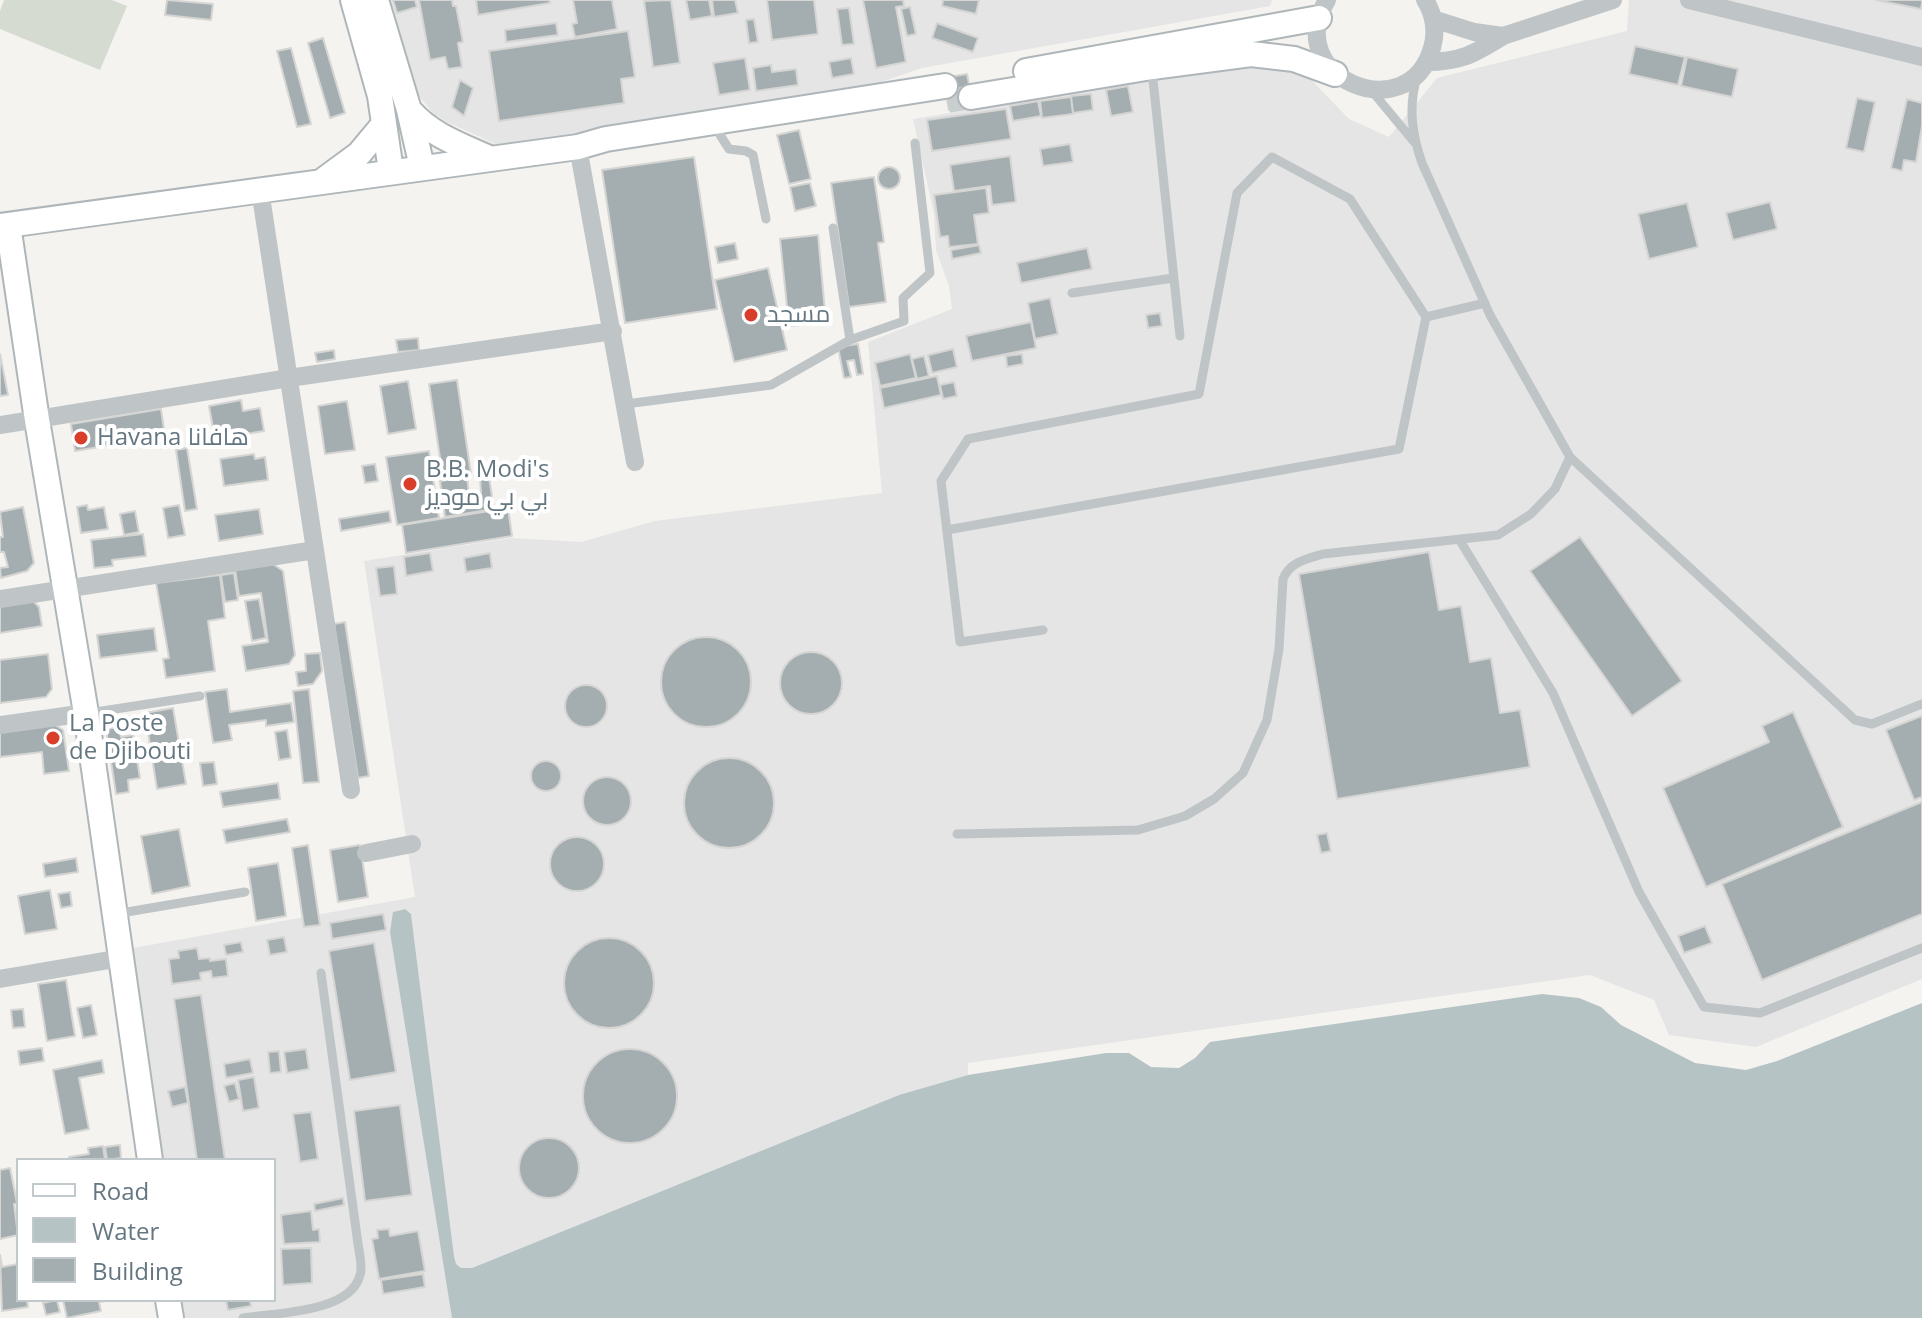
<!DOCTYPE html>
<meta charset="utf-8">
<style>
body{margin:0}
#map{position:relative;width:1922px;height:1318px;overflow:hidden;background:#f4f3f0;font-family:"Open Sans",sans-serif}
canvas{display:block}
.legend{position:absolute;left:16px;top:1158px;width:260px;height:144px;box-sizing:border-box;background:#fff;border:2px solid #c1c9cc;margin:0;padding:10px 14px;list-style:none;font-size:24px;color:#647780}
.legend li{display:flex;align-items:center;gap:16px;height:40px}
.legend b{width:40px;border:2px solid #c1c9cc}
</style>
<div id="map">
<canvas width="1922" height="1318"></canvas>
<ul class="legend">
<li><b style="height:10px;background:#fff"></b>Road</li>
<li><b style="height:22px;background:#b6c3c5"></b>Water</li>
<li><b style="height:22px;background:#a4aeb1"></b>Building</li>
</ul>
</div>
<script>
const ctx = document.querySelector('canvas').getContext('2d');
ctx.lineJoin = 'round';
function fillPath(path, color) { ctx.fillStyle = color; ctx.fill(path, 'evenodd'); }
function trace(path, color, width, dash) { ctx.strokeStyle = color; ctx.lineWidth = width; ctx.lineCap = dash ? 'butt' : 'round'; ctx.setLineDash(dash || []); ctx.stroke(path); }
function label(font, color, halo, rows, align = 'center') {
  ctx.font = font + ' "Open Sans",Cairo,sans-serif'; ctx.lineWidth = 8; ctx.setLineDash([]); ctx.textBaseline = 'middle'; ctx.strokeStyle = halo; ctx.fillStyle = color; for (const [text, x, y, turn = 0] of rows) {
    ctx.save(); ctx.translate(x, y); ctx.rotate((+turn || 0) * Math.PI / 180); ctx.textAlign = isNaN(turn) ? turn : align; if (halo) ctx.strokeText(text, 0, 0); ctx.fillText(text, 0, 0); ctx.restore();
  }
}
const built = new Path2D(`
 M381,0H1272L1270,6L922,68L849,93L502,147L447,122L433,113L409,84Z
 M1629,0H1922V979L1756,1047L1669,1035L1654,1000L1590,975L968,1063V1075L899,1095L472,1268H461L456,1264L454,1256L411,914L405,909L398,910L452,1318H171L169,1300H274V1160H152L128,949L415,897L364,561L511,538L581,542L655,521L882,493L868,342L952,309L949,286L936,250L934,214L913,119L1254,63L1300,68L1349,119L1389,137L1437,78L1627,31Z`);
const green = new Path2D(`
 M4,0H112L127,6L100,70L0,29V11Z`);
const water = new Path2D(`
 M405,909L411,914L454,1256L456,1264L461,1268H472L899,1095L968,1075L1106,1053H1129L1151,1067L1179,1068L1195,1058L1210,1042L1542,994L1579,998L1601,1007L1621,1025L1695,1063L1746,1070L1777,1061L1922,1003V1318H452L390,932L393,912Z`);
const building = new Path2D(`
 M167,0L213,4L211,20L165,15Z
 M393,0H415L417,7L397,13Z
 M419,0H452L453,6H456L463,42L458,43L462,67L448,69L445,57L430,60Z
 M476,0H549L550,3L478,15Z
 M573,0H612L617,29L575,37L572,24L577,23Z
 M671,0L680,63L653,67L644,1Z
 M686,0H709L712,16L690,20Z
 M712,0H735L738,13L714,17Z
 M767,0H814L818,34L772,40Z
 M863,0H903L904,6L896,7L906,62L876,68Z
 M943,0H979L976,14L942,6Z
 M1876,0H1922V3L1921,9Z
 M910,7L916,34L907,36L901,9Z
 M849,8L854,44L842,45L837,9Z
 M754,19L758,42L749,43L746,20Z
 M556,23L558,35L506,42L505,30Z
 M937,23L978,38L973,52L932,38Z
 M628,31L635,77L621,79L624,103L499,121L489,51Z
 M323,38L345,113L330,118L308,43Z
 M1635,46L1685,57L1678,85L1629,74Z
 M291,48L311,124L297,127L277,51Z
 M1687,57L1738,69L1732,97L1681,86Z
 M745,58L750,90L719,95L713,63Z
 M851,58L854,74L832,78L829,62Z
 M771,65L772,72L796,69L798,85L756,91L753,68Z
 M967,74L973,105L949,110L943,78Z
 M460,80L473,88L464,116L452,107Z
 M1128,86L1133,112L1111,116L1106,90Z
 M1091,94L1093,110L1073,113L1071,96Z
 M1071,97L1073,114L1042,118L1040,101Z
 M1857,98L1875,102L1864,152L1846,148Z
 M1907,99L1922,103V126L1916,162L1904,160L1902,171L1891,168Z
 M1038,101L1041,116L1013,121L1010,106Z
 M1006,109L1011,139L932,151L927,120Z
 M799,130L811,179L789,184L777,135Z
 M1070,144L1073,162L1043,166L1040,149Z
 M1010,156L1016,202L992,205L990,186L954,191L950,165Z
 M694,157L717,309L625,323L602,170Z
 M878 178a11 11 0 1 1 22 0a11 11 0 1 1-22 0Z
 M874,177L884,242L878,243L886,302L849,307L831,183Z
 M810,183L816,206L795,211L790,187Z
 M986,188L989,213L974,215L978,244L949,247L948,236L940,237L934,195Z
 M1770,202L1777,229L1733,240L1726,213Z
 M1687,203L1698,247L1649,259L1638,214Z
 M818,235L825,312L814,314V324L789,326L780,239Z
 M735,243L738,259L718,263L715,247Z
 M979,245L981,253L952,259L951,250Z
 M1087,248L1092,269L1021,283L1017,263Z
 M768,268L787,350L734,362L715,280Z
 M1050,298L1058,334L1035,339L1028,303Z
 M1160,313L1162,326L1148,328L1146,315Z
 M1031,322L1036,348L972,361L966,336Z
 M418,338L419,350L398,352L396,340Z
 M858,344L863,374L857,375L854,360L847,361L851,377L844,378L838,347Z
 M953,349L957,367L932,373L928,355Z
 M334,350L335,359L317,362L315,353Z
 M0,354L8,395L0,396Z
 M910,354L916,378L880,386L875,363Z
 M1022,354L1023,364L1007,367L1006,356Z
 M924,356L929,376L917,379L912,359Z
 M937,376L941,395L884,408L880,388Z
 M457,380L471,474L443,478L429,384Z
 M408,381L416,429L388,434L380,386Z
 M954,382L957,396L943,399L940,385Z
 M241,400L243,411L260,408L264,431L215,439L209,406Z
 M347,401L355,450L325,454L318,406Z
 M161,409L165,436L75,451L71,424Z
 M187,448L197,509L185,511L176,450Z
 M429,451L439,518L397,525L386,457Z
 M254,454L255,459L265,457L268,480L224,486L220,459Z
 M375,464L378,481L365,483L362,466Z
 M467,477L469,494L481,492L480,479L489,477L494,509L445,517L440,481Z
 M87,505L88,510L104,507L108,529L81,533L77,507Z
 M179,505L185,535L168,538L163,508Z
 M23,507L34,563L27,571L1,578L0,568L8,567L4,552H0V537H3L0,512Z
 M508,508L512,536L406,553L402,525Z
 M259,509L263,534L219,541L215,515Z
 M135,511L139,532L124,535L120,514Z
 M389,511L391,522L341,531L339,519Z
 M143,534L146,556L112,560L113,566L94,568L91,540Z
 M1580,537L1682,681L1632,716L1530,571Z
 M1429,552L1439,610L1461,606L1470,662L1491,658L1500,713L1520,710L1530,767L1337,799L1299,574Z
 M430,553L433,571L406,576L404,557Z
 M490,553L492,568L466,572L464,558Z
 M273,564L283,571L295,655L289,664L246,671L242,646L268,642L261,593L239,596L235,569Z
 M394,566L397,594L380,596L376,568Z
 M234,573L238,600L225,602L221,575Z
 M220,575L225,618L208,621L215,671L166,678L163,659L169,658L156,583Z
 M259,599L266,638L252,641L245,601Z
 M32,600L39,607L42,626L0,633V605Z
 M345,622L369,776L358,778L334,624Z
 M154,628L157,651L100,658L97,635Z
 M661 682a45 45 0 1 1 90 0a45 45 0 1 1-90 0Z
 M780 683a31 31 0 1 1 62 0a31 31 0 1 1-62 0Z
 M320,653L322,671L313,684L298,686L296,672L306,671L305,654Z
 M48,654L52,689L46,697L0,703V660Z
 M565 706a21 21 0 1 1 42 0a21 21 0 1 1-42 0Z
 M227,689L230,712L291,703L294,722L266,726V720L229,725L232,740L213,743L205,692Z
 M309,689L319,782L303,783L293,691Z
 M173,708L186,784L157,789L145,713Z
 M1793,712L1843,827L1706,887L1663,788L1769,742L1762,726Z
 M1922,716V797L1914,800L1886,730Z
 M52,723L63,730L69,771L44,774L42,752L0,757V730Z
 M119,727L121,737L133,735L140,778L128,780L129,792L116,794L106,729Z
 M287,730L291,758L279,760L275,732Z
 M684 803a45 45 0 1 1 90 0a45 45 0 1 1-90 0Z
 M531 776a15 15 0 1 1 30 0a15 15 0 1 1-30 0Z
 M214,762L217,784L203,786L200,763Z
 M583 801a24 24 0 1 1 48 0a24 24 0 1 1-48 0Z
 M278,783L280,799L223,807L220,792Z
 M1922,802V914L1762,980L1722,884Z
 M287,819L290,832L226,843L223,830Z
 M179,829L190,886L152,894L141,836Z
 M1327,833L1331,851L1321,853L1317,835Z
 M550 864a27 27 0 1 1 54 0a27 27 0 1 1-54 0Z
 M308,845L320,925L304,927L292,848Z
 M360,845L368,897L338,902L330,850Z
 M76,858L78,872L45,877L43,864Z
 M278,863L286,916L256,921L248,868Z
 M50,890L57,929L25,934L18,896Z
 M70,892L72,906L61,908L58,894Z
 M383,914L386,930L332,939L330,923Z
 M1705,926L1712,943L1684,953L1678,936Z
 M284,937L287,952L270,955L267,940Z
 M564 983a45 45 0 1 1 90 0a45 45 0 1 1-90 0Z
 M241,942L243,952L226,955L224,945Z
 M374,943L396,1072L350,1080L329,951Z
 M197,948L199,959L210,958V961L226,959L228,976L212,978L211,971L200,973L201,980L172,984L169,959L179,958L178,951Z
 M66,980L75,1036L47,1041L38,984Z
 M201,995L225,1160H197L174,999Z
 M91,1005L97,1035L83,1038L77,1008Z
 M23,1009L25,1027L13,1028L11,1010Z
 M42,1048L44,1061L20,1065L18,1051Z
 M583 1096a47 47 0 1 1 94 0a47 47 0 1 1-94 0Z
 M306,1049L309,1069L287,1073L284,1052Z
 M279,1051L281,1072L270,1073L268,1052Z
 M250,1059L253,1073L226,1078L224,1064Z
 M102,1060L104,1073L79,1078L89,1129L65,1134L53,1070Z
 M254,1077L259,1108L243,1111L238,1080Z
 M235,1083L239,1099L229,1102L224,1086Z
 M185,1087L188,1103L172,1107L168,1091Z
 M400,1105L412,1195L365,1201L354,1111Z
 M311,1112L318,1159L300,1162L293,1114Z
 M519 1168a30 30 0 1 1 60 0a30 30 0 1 1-60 0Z
 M120,1145L121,1158L107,1160L105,1147Z
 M103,1146L105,1159L69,1160V1157L89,1154L88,1148Z
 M10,1168L17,1203L14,1204L18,1235L0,1239V1170Z
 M343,1198L344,1205L315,1211L314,1204Z
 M311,1211L313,1230L319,1229L320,1242L284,1244L281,1215Z
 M389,1229L390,1236L418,1231L425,1271L379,1279L372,1239L378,1238L377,1230Z
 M311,1248L312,1283L283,1285L281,1249Z
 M0,1255L2,1267L18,1264V1300H27L28,1307L2,1311Z
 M423,1274L425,1287L383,1294L381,1280Z
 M57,1300L60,1312L46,1315L43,1303Z
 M63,1300H111L99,1302L101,1311L67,1318Z
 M250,1300L251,1306L228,1310L226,1301Z`);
const secondaryTunnel = new Path2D(`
 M948,101L971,97`);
const lane = new Path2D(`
 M1152,70L1180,336
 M1417,77C1408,107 1412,134 1422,163L1490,315L1570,457L1855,720L1872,724L1922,704
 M1371,90L1415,143
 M720,135L729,149L746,151L753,155L766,219
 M833,228L850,340
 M1072,293L1173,278
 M626,404L771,385L850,340L904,321L903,298L930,273L915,143
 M947,530L1399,449L1426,317
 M1459,539L1553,693L1639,892L1704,1007L1760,1013L1922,948
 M1043,630L960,642L941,481L968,439L1199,394L1237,193L1272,157L1350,199L1426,317L1485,303
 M89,713L200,696
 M957,834L1138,830L1185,816L1214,799L1243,773L1267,720L1279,649L1283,579C1290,562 1306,559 1323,554L1498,535L1531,514L1555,489L1570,457
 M115,914L245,892
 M243,1318C274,1313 351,1313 360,1275C363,1266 359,1252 358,1244L321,973`);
const street = new Path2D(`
 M1327,0C1280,78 1409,130 1432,48C1437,32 1434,14 1425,0
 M1689,0L1922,57
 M1503,36L1613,0
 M1426,62C1461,62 1474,54 1503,36L1474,32L1433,19
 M578,147L635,462
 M0,425L289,378L613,331
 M315,550L351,790
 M0,599L315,550L260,190
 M0,725L86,713
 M366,853L412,844
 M0,979L121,958`);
const secondary = new Path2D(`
 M353,0L380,96L391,171
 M376,0L409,110L422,167
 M1026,71L1319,18
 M971,97L1152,67L1251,54L1294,59L1335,74
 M410,111C431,135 460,145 489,158
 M325,179L359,154L384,124
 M8,225L37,420L86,713L150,1160
 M0,226L578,147L606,139L945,86
 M168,1300L171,1318`);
const markers = [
 [751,315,8,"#d93e2b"],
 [81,438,8,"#d93e2b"],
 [410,484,8,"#d93e2b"],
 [53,738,8,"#d93e2b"]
];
const poiNames = [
 ["مسجد",767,315],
 ["Havana هافانا",97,438],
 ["B.B. Modi's",426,470],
 ["بي بي موديز",426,498],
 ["La Poste",69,724],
 ["de Djibouti",69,752]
];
fillPath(built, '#e4e5e4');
fillPath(green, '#d6dbd1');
fillPath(water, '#b6c3c5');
fillPath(building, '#a4aeb1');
trace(building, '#d5d5d3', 2);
trace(secondaryTunnel, '#c9cece', 24, [24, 12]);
trace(secondary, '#afb6b9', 28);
trace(lane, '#bfc4c6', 9);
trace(street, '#bfc4c6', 18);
trace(secondary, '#fff', 24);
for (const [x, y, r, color] of markers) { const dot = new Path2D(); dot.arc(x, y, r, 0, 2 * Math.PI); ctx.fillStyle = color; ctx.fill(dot); trace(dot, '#fff', 3); }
label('24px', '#647780', '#fff', poiNames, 'left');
</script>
